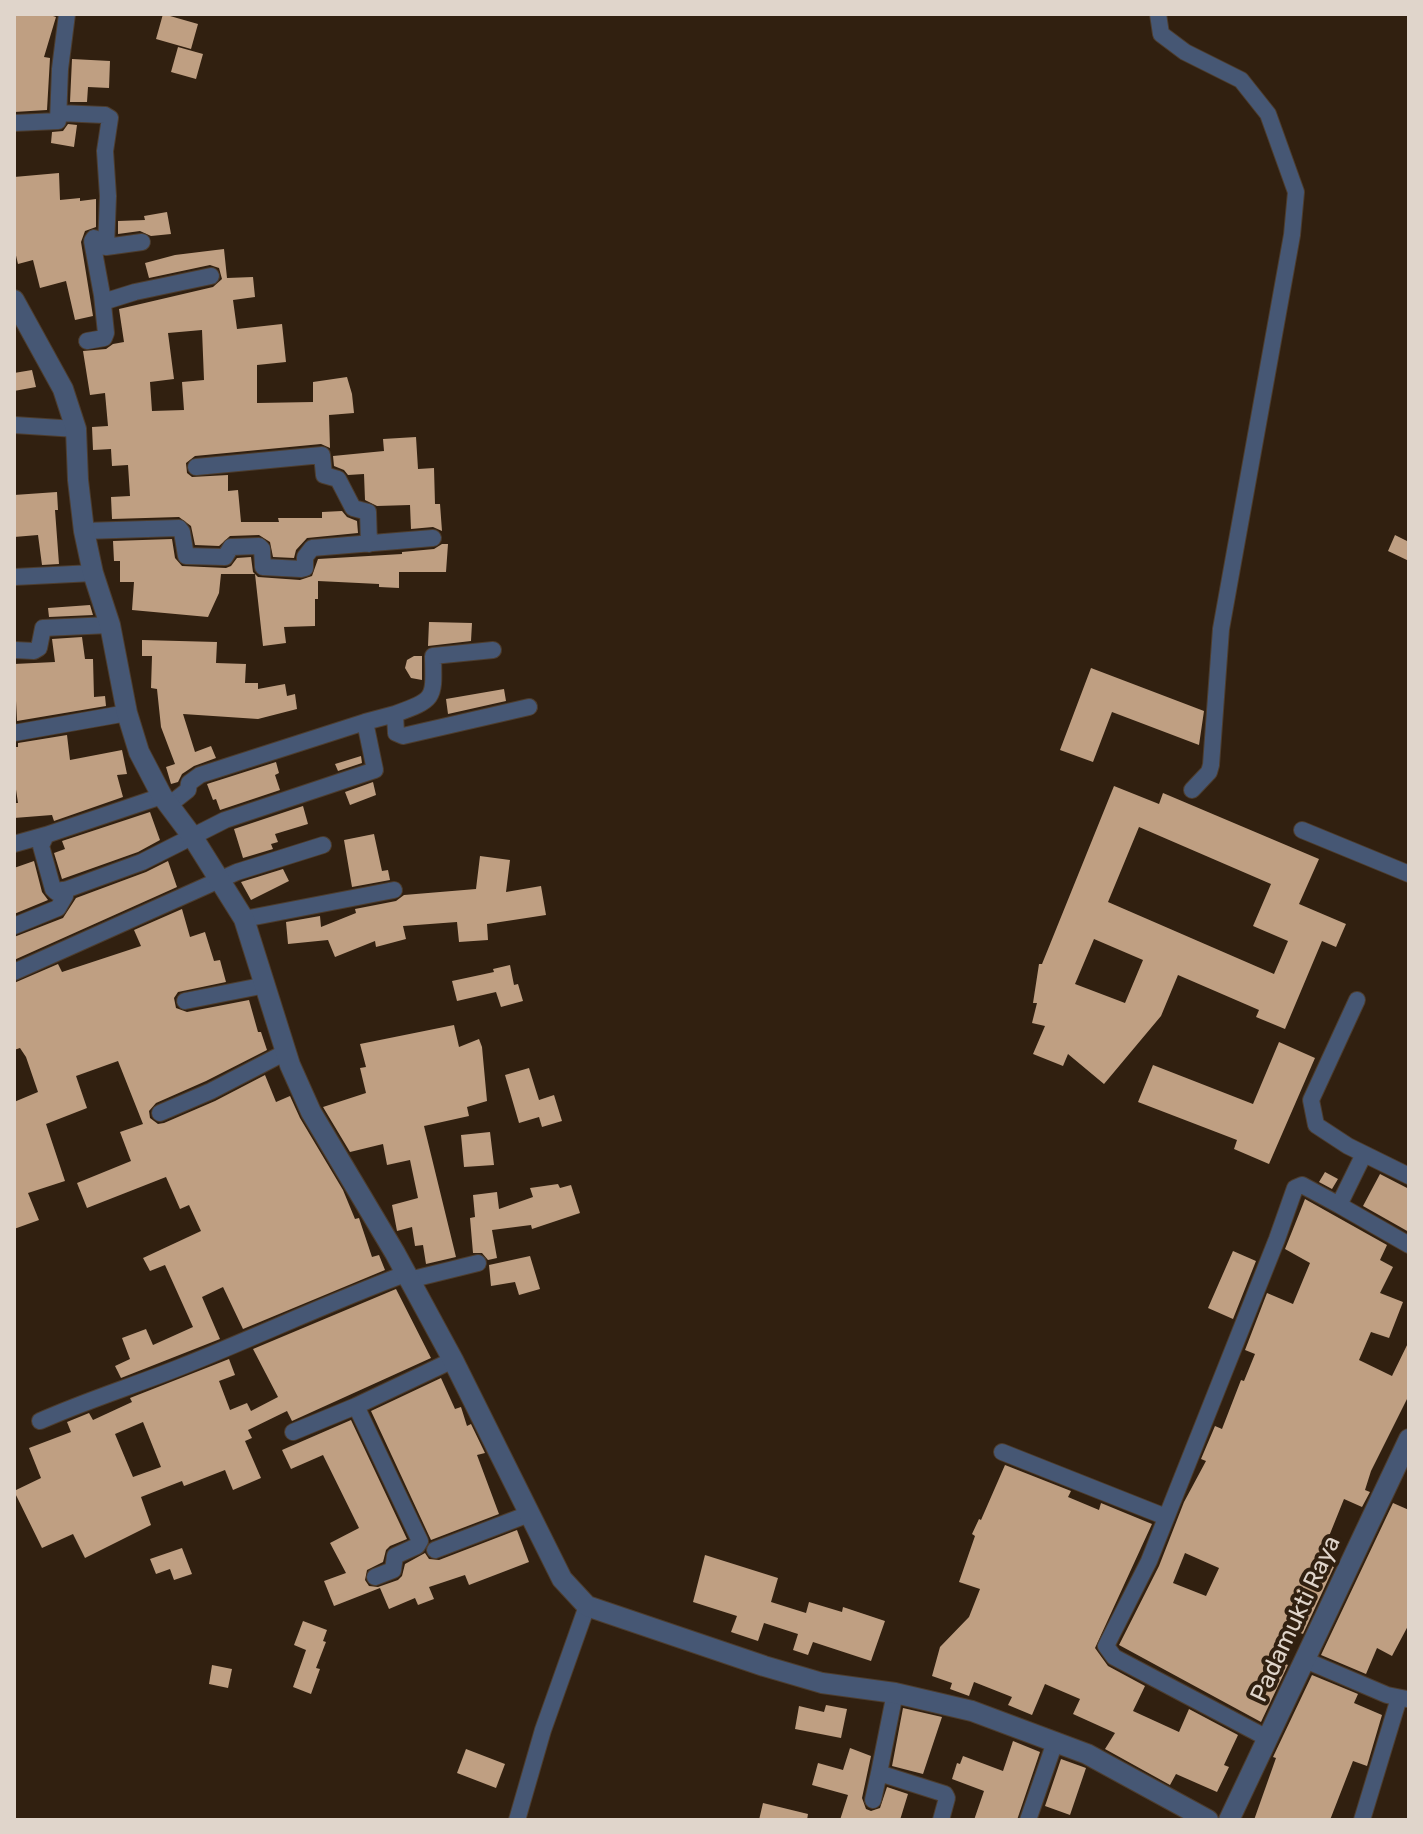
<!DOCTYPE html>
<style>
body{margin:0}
#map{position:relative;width:1423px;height:1834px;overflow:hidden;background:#312010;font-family:Rubik,sans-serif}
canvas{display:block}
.frame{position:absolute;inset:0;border:16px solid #e0d5cb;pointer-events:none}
</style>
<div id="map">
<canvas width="1423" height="1834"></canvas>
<div class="frame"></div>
</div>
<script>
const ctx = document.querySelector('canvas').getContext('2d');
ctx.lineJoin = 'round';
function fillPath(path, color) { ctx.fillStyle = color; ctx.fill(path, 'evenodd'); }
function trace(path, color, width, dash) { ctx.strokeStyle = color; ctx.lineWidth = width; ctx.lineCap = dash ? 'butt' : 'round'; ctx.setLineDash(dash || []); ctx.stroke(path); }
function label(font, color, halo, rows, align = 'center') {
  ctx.font = font + ' Rubik,sans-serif'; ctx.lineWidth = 8; ctx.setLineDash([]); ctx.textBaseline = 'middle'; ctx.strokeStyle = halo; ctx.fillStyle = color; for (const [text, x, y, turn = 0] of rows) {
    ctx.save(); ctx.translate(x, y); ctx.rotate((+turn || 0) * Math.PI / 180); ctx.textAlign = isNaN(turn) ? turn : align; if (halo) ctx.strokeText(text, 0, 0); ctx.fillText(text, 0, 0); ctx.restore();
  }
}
const building = new Path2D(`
 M14,14H47L56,17L44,57L50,58L47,110L14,112Z
 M163,14L198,24L191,49L156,39Z
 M178,47L203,54L196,79L171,72Z
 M72,59L110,61L109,88L88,87L87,102H70Z
 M68,124L77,125L74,147L51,143L52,132L63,131Z
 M59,173L60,200L80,198V201L96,199V227L85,231L81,242L93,316L75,320L66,281L40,288L33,260L18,264L14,247V177Z
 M167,212L171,234L151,236L140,231L118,234V221L145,220L144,216Z
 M224,249L227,278L253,277L255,297L233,300L237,329L282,324L286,362L257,365V403L313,402V382L347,377L352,394L354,413L329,415L330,448L321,444L195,456L186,463L187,473L192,477L228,475V491L238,490L241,522H279L278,518H322V512L342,511L347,517L357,521L358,533L307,538L296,550L294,558L273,557L270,542L259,535L230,536L219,546L195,545L191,526L179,517L112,519L111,497L130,496L128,465L112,466L111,449L93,450L92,427L108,426L105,393L90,395L83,351L106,349L113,344L124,342L119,309L213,287L222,279L219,268L210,265L149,278L145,263L175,255ZM202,330L204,380L182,382L184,410L152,411L150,382L174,379L168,333Z
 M32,370L36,387L14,391V373Z
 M416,437L418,469L434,468L435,504H440L442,531L433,527L411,529L410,505L377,506L365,500L364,474L348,475L344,470L334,466L333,456L384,451L383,439Z
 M57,492L58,510H55L59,564L42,565L38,535L14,537V495Z
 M1395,535L1409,542V561L1388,551Z
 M172,539L175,558L182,566L226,568L231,566L237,558L251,557L253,572L258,577L300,580L312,576L318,559L402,554V552L434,549L442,544H448L446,572H399V588L379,587V584L318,581V599H315V626L284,627L286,643L263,646L255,574H221L219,593L208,617L132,610L134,582H120V561H114L113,541Z
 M90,605L93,615L49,617L48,608Z
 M429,622L472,623L471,641L428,646Z
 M82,637L85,659H93L94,697L105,696L106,706L17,721L16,701H14V664L55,662L52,639Z
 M142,640L217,642L216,663L246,664L245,683H258V689L285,684L287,696L295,694L297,709L258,719L183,714L195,752L211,746L216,758L194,766L182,774L178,782L171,784L166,767L175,764L161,727L157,689L151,688L152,656H142Z
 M422,656V680L411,678L405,668L407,660L414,656Z
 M1091,668L1204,711L1199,745L1112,712L1093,762L1060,750Z
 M504,689L506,701L448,714L446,699Z
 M67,735L70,760L122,750L127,774L117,775L123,797L54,821L52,815L14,818V803H18L14,776V747H18V743Z
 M361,756L362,763L338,771L335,764Z
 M276,762L279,773L275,775L280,790L220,810L216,799L213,800L207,784Z
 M373,782L376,795L350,805L345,792Z
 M1114,786L1159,804L1163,793L1319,859L1299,904L1346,924L1336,947L1322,941L1285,1029L1256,1017L1259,1010L1178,975L1161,1016L1104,1084L1068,1054L1063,1066L1033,1054L1045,1026L1032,1023L1037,1003H1033L1039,964H1042ZM1139,827L1271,884L1253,926L1288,941L1274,974L1108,902ZM1094,939L1143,960L1125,1003L1075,984Z
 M303,806L308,824L275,834L278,842L271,844L273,849L243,858L234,829Z
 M150,812L160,840L138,852L62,879L54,853L65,849L62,841Z
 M374,834L382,871L388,870L390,880L352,887L344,840Z
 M480,856L510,860L506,892L541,886L546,915L487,924L488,940L459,942L457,922L403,926L406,939L376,947L375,941L335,957L328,940L288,944L286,922L320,916L321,927L356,913L355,909L396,901L404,895L476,889Z
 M34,861L42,892L48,900L14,914V868Z
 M168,861L177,887L14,960V937L63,918L76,898L146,872Z
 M283,869L289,881L251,900L241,882Z
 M182,909L190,937L205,932L214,961L220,960L226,982L178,992L174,998L176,1008L187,1012L249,1000L258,1032H261L267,1050L206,1081L156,1103L149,1111L150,1118L158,1124L164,1123L215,1101L265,1075L276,1102L290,1096L300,1118L343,1190L355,1219L359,1218L372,1257L379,1255L385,1270L243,1329L223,1287L202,1297L220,1339L121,1378L115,1366L130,1359L122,1338L146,1329L153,1345L193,1327L165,1265L150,1271L143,1258L201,1231L189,1205L180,1209L166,1177L87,1208L77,1183L131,1161L120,1132L143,1124L118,1061L76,1076L87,1108L46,1124L65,1181L28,1193L39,1220L14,1229V1102L38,1092L26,1057L20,1048L14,1050V983L58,964L62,972L141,946L134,930Z
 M510,965L514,985L518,984L523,1001L501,1007L496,992L457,1001L452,981L494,972L493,969Z
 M454,1025L459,1047L479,1039L482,1047L487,1101L467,1107L469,1116L424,1126L456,1257L426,1264L423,1245L415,1246L412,1227L397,1231L392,1205L418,1198L410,1160L387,1165L383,1144L350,1152L323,1107L366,1093L360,1068L366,1067L360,1044Z
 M1279,1042L1315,1058L1269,1164L1234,1149L1237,1140L1138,1102L1153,1065L1253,1104Z
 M529,1068L539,1100L554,1095L562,1121L542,1127L539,1117L519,1123L505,1075Z
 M490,1132L494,1165L464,1167L461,1135Z
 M1325,1172L1338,1179L1332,1189L1319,1182Z
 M1380,1174L1409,1189V1232L1363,1206Z
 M558,1184L560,1188L571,1185L580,1213L532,1229L531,1225L492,1230L497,1258L488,1260L482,1253H473L470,1218L475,1217L473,1195L497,1192L499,1209L533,1197L530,1188Z
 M1305,1199L1387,1245L1380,1260L1393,1267L1380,1293L1403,1302L1389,1338L1371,1332L1359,1360L1392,1376L1409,1341V1395L1371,1471L1365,1490L1370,1492L1362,1507L1344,1499L1319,1561L1334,1567L1303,1634L1286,1627L1273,1658L1288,1665L1261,1722L1119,1645L1159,1566L1184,1502L1206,1461L1201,1459L1215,1426L1222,1429L1241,1380L1244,1381L1255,1354L1245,1350L1267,1293L1293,1304L1310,1263L1285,1249ZM1185,1553L1219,1568L1206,1596L1173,1583Z
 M1233,1251L1256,1261L1233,1319L1208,1308Z
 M530,1256L540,1289L519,1295L515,1282L491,1286L489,1265Z
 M396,1289L431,1358L292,1421L287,1411L248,1430L252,1438L245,1441L261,1478L233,1490L225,1470L184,1486L182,1481L141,1497L151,1525L85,1558L73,1534L42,1548L14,1491L41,1478L29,1448L71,1432L67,1422L89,1413L93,1420L132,1402L130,1398L229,1359L235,1375L219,1381L230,1410L247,1403L251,1411L278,1397L253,1349ZM143,1422L161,1467L133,1477L115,1434Z
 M441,1378L455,1409L461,1407L467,1426L471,1424L485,1453L477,1455L499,1514L431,1540L371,1411Z
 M351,1420L407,1539L390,1546L386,1550L383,1562L367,1570L365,1580L369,1586L378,1587L398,1580L402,1576L405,1564L425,1553L429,1559L439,1560L517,1530L529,1562L469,1585L465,1575L429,1587L434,1599L418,1605L415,1598L389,1609L380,1588L334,1606L324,1581L346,1573L330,1543L359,1528L323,1455L291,1469L282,1450Z
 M1005,1465L1071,1491L1068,1497L1099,1510L1101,1503L1152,1524L1095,1648L1108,1666L1145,1686L1133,1711L1179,1732L1189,1709L1238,1735L1224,1765L1229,1767L1217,1792L1176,1774L1170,1785L1105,1749L1115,1733L1073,1714L1080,1699L1045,1684L1032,1715L1008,1705L1012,1697L974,1682L969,1696L950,1689L952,1683L932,1676L940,1647L969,1617L980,1589L959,1582L975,1536L972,1534L979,1519L981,1520Z
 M1393,1503L1409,1510V1624L1392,1656L1377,1648L1366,1674L1321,1655Z
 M182,1548L192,1574L174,1580L170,1569L156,1574L150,1559Z
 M705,1555L778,1578L771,1602L806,1613L809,1602L842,1612L843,1607L885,1621L871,1661L813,1642L808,1655L793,1650L798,1634L764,1623L758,1641L731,1632L737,1616L693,1602Z
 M303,1621L327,1630L323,1641L326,1642L316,1668L320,1669L311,1694L293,1687L306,1650L294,1645Z
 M212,1665L232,1669L228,1688L209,1684Z
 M1312,1675L1358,1694L1354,1703L1382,1715L1367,1766L1353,1761L1330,1820H1254L1276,1758L1273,1757Z
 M826,1705L847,1709L841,1738L795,1729L799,1706L824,1712Z
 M903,1708L942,1717L923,1774L892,1766Z
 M1013,1741L1040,1752L1017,1820H974L984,1791L952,1779L957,1763L960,1764L963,1756L1003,1771Z
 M850,1748L871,1756L862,1798L866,1809L871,1811L880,1808L887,1787L908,1794L900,1820H840L848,1795L812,1785L818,1763L843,1770Z
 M466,1749L505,1764L496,1788L457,1773Z
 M1061,1759L1086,1768L1070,1815L1045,1806Z
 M763,1803L808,1814L807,1820H759Z`);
const minor = new Path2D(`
 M1158,14L1161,34L1185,52L1241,80L1268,114L1296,192L1292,235L1221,629L1211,765L1209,772L1192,790
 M59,113L105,115L110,118L105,151L108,196L106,247L94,238L92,241L102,295L106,333L104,338L87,341
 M14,123L58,121L60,69L67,14
 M106,247L142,242
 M103,302L135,292L211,276
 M14,425L76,429
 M196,467L322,455L324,475L338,479L353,508L368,512L369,544
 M84,531L179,528L182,532L186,556L225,557L231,547L259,546L262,549L263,567L301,569L305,568V557L312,548L433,538
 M14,577L93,573
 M14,650L34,651L39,648L43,628L110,625
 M395,714C436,699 434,699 433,656L493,650
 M14,733L127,713
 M162,796L46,835L41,846L53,889L56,892L68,889L142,862L225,820L375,770L365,722L395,714L396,733L403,736L529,707
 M169,805L188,790L189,783L200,775L365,722
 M1302,830L1409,874
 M14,844L46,835
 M244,919L394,890
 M14,926L58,908L65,896L62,890
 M14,972L237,872L323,845
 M1357,1000L1311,1100L1316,1125L1348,1146L1409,1176
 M185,1001L266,985
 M160,1113L211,1091L286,1052
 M1364,1154L1339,1205L1409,1245
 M409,1280L478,1263
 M356,1406L420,1541L417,1546L395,1556L393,1570L375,1577
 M40,1421C87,1400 136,1385 183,1366C258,1336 330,1302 405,1274
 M293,1432L356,1406L453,1360
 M1002,1452L1166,1517
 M435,1550L529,1514
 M1305,1660L1387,1695L1407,1699
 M895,1693L879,1773L945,1794L947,1798L941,1820
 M1269,1739L1114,1657L1106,1646L1149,1561L1277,1239L1295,1188L1302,1185L1339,1205
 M873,1800L879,1773
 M517,1820L543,1730L587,1606
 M1028,1820L1055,1742
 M1362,1820L1399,1698`);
const tertiary = new Path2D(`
 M14,300L63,389L76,429L78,480L84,531L93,573L110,625L127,713L139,752L162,796L192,836L244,919L290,1065L311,1112L395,1253L453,1360L562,1579L587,1606L764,1666L822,1683L895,1693L972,1711L1087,1754L1208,1820
 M1229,1820L1409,1439`);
const streetNames = [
 ["Padamukti Raya",1296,1619,-65]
];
fillPath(building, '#bf9f82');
trace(minor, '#4d3d2e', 18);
trace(tertiary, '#4d3d2e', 22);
trace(minor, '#465774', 16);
trace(tertiary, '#465774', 20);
label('24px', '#e0d5cb', '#312010', streetNames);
</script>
